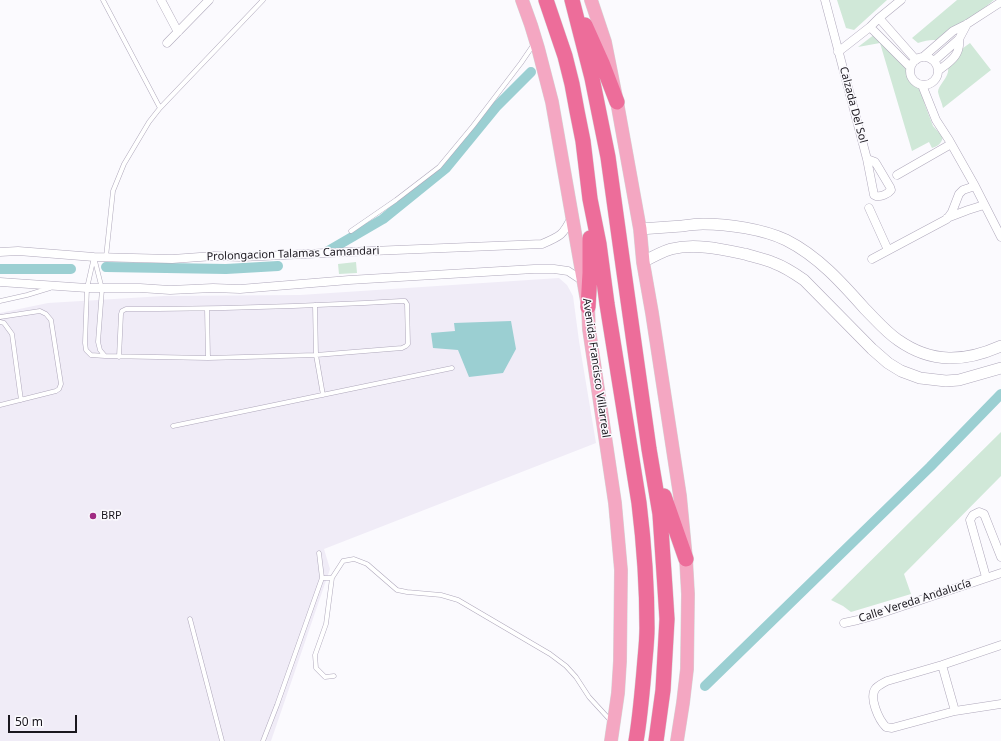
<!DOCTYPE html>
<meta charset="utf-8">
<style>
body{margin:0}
#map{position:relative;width:1001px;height:741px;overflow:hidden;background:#fbfafe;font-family:"Noto Sans",sans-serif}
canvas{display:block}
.scale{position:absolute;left:8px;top:715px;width:69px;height:18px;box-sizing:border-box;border:2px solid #1a171e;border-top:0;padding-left:5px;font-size:12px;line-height:14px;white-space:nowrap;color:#1a171e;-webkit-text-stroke:3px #fbfafe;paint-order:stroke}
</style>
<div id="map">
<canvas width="1001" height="741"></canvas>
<div class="scale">50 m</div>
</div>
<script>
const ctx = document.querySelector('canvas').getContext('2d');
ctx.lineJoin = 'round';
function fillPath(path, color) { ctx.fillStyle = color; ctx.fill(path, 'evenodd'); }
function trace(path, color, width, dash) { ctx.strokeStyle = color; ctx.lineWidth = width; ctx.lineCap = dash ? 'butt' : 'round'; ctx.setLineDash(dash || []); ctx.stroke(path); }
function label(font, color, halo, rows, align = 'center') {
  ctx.font = font + ' "Noto Sans",sans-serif'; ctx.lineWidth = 3; ctx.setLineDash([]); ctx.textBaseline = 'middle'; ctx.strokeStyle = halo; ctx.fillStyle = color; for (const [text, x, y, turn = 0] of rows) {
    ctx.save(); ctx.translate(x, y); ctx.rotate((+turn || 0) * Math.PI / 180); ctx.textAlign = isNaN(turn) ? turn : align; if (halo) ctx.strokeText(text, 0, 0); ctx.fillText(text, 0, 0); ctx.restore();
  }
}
const built = new Path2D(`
 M559,278L567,285L573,296L579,341L596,443L324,549L330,569L271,741H0V313L48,303L164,296L300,295Z`);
const green = new Path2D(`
 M837,0H887L854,30L846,28Z
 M957,0H994L943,41C933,39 927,40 918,43L912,38Z
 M875,34L907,68L911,81L921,90L925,105L933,126L943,137C941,144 938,146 932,148L929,142L912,151L880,43L858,47Z
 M970,43L991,70L943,108C942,103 939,97 938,92C938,86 946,80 948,72C949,67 947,63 948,59Z
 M356,262L357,273L339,274L338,264Z
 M1001,432V476L904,574L911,594L851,612L843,606L831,600Z`);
const water = new Path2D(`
 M511,321L516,349L503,373L469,377L458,350L433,348L431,333L455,331L454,323Z`);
const canal = new Path2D(`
 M328,251L383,219L446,168L496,107L531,72
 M106,267L226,269L278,266
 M0,269H71
 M705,686L930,467L1001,394`);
const lane = new Path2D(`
 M103,0L160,108
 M351,231L396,200L439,167L473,126L521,63L534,44
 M94,257L102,289L98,342L100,350L105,356L91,355L86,350L85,343L87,288Z
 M106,257L113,191L124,164L149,122L160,108L263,0
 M0,301L27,295L50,288
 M315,305L316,355L323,395
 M207,309L208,358
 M0,317L40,311L46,314L51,320L61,384L59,389L56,391L0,405
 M0,322L4,323L12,334L21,400
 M105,356L208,358L316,355L402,348L406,346L408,344L407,304L405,301H401C309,306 218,309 126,309L122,311L121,314L119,357
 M173,426L452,368
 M322,578H332
 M190,619L222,741
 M334,676L325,677L316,668L315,655L326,624L332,578L343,561L354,559L367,564L397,590L407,592L441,595L458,600L550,654L566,666L576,677L589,697L611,721
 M263,741L277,705L322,578L319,553`);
const street = new Path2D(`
 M161,0L178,32
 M825,0L867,159L874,195L876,196C881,197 888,194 891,190L890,187L877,165L875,162L867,159
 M879,18L916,60
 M870,27L910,67
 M167,43L209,0
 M838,52L870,27L879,18L901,0
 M910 71a14 14 0 1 1 28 0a14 14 0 1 1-28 0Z
 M923,57L953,31L967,24L1001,2
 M934,61L959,39L967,24
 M938,71C949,62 961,56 959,39
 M922,85L936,120L949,140L975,186L1001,237
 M897,175L951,144
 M869,208L888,250
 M947,218L968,210L984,205
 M0,252L18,251L94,257L172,259L214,256L242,257L347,252L542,244C561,236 563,235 572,217
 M872,259L947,219L952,212L959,194L963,190L975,186
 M0,282L87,288H140L170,290L213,288L240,289L349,280L534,269H554L568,271L583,281
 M986,577L970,520L973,515L979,512L984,514L1001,557
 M844,623L858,620L873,616L1001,573
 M1001,645L942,665L887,681C883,683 879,685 876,688C868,697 879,720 886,727L892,728L955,711L1001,704
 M942,665L955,711`);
const secondary = new Path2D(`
 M640,229C654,228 668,227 682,226C689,225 696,224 703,224C728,224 763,229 786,240C818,256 842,283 865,309C876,320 886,332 898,340C932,364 965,362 1001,346
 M643,262C652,257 661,252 671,249C695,243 721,249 745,254C754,257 765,259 774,263C785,267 794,273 804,280L872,349L888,363L901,371L920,378L946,381L959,380L1001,368`);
const primary = new Path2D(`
 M522,0L531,25L538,48L552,102L588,307L589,329L615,503L621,570L620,661L618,693L611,741
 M591,0L605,42L617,102L640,229L643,262L652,313L680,496L686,559L688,594L687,669L683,703L677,741`);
const highway = new Path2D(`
 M546,0L565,56L572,84L577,111L583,141L590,199L599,244L607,304L639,503C644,544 647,586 647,628C647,642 645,657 644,671C642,694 640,718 636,741
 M572,0L592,78L608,157L623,265L649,449L660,514L665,588L667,619L663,690L656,741
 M585,25L602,63L617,102
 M588,307L590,273V238
 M664,496L686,559`);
const markers = [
 [93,516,4,"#a02a83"]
];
const streetNames = [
 ["Calzada Del Sol",853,105,75],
 ["Prolongacion Talamas Camandari",293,254,-2],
 ["Avenida Francisco Villarreal",596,368,82],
 ["Calle Vereda Andalucía",915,601,-18]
];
const poiNames = [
 ["BRP",101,516]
];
fillPath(built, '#f0ecf7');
fillPath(green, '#d0e8d8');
fillPath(water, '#9bcfd2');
trace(canal, '#9bcfd2', 10);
trace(lane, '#afa8bb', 5);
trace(street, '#afa8bb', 9);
trace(secondary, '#afa8bb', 12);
trace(primary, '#d6d5d6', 14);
trace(highway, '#d6d5d6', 16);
trace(lane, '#fff', 4);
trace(street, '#fff', 8);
trace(secondary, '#fff', 11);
trace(primary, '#f4a7c2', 13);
trace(highway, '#ed6d9a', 15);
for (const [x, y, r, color] of markers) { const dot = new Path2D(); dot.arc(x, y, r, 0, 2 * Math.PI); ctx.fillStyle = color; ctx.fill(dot); trace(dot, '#fbfafe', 1.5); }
label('11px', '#1a171e', '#fbfafe', streetNames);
label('11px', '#1a171e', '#fbfafe', poiNames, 'left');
</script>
